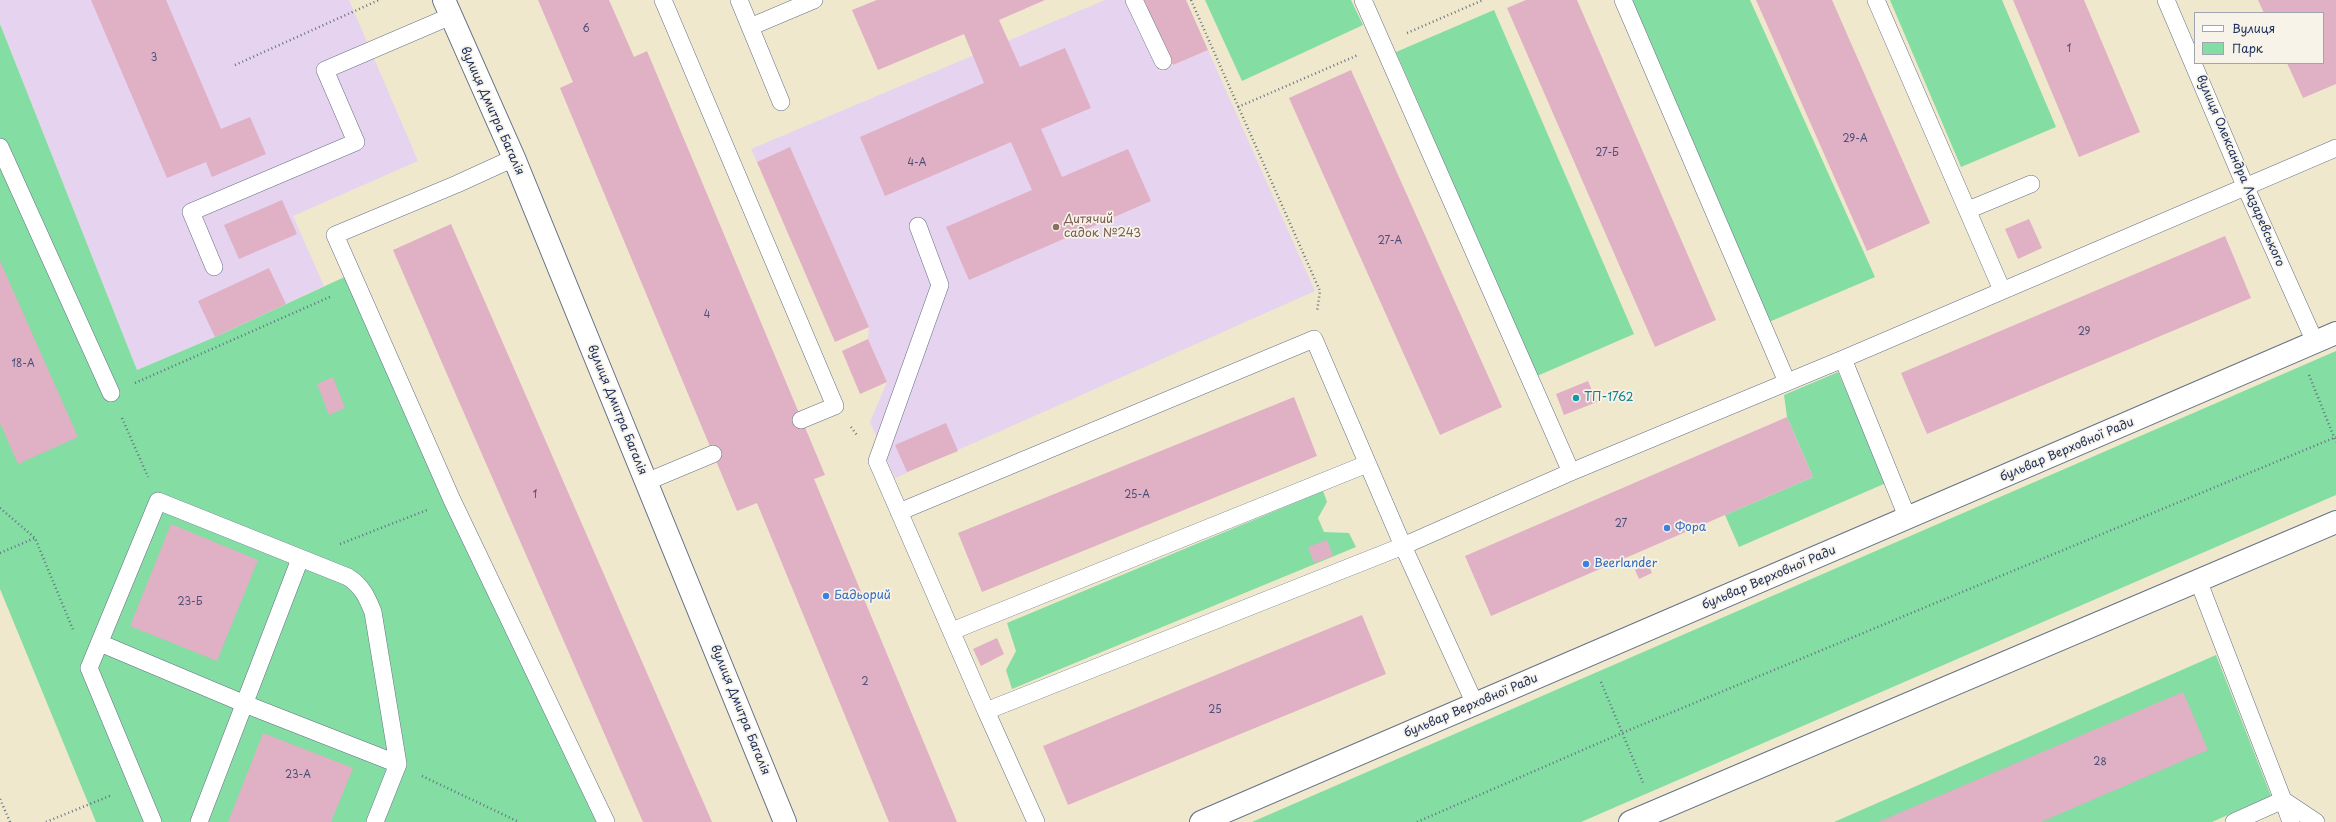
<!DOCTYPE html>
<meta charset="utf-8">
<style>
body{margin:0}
#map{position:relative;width:2336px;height:822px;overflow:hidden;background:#efe8cd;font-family:"Playpen Sans",sans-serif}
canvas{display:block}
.legend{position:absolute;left:2194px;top:12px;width:130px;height:52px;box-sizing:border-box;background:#f7f3e8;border:1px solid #9fa5b1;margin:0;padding:5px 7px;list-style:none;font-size:12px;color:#1b2f5e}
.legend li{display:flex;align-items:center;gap:8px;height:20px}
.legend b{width:20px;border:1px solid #9fa5b1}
</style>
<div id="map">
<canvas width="2336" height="822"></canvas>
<ul class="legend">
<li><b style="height:5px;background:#fff"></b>Вулиця</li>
<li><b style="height:11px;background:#84dda2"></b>Парк</li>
</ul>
</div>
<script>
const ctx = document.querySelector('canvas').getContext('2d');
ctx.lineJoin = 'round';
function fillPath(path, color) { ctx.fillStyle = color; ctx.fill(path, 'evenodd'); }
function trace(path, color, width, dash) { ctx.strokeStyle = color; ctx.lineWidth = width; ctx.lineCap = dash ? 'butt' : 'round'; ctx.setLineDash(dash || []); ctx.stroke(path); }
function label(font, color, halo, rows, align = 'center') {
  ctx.font = font + ' "Playpen Sans",sans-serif'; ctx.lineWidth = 3.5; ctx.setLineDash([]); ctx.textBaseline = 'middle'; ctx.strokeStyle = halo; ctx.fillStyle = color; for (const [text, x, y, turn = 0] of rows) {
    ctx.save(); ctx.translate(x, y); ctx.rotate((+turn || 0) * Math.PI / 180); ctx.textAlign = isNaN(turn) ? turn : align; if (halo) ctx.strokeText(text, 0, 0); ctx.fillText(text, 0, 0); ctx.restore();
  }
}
const built = new Path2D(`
 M0,0H349L418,161L293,216L324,286L215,337L137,370L0,24Z
 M1105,0H1129L1159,71L1208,50L1315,291L895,478L870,422L887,382L868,339L869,327L790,148L757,162L751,149Z`);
const green = new Path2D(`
 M1205,0H1351L1363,25L1242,81Z
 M1629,0H1750L1875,277L1769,322Z
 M1890,0H2002L2056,127L1961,167Z
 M1494,10L1634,334L1537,376L1396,52Z
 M0,24L137,370L215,337L351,274L600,822H96L0,589Z
 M2336,351V495L1581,822H1252Z
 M1838,372L1886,483L1739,547L1725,515L1813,477L1787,417L1784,395Z
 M1323,491L1327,502L1318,518L1324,532L1349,533L1356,547L1012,689L1006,670L1016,651L1007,623Z
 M2216,655L2271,796L2212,822H1834Z`);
const building = new Path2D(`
 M91,0H166L221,129L250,117L266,154L212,177L206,162L167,178Z
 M538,0H609L634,57L647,51L825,475L814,479L957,822H889L757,503L737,511L560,88L573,82Z
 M877,0H1045L999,20L1020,67L1065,48L1091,108L1041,129L1062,177L1128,149L1151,201L969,280L946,227L1032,190L1011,142L885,196L860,137L984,83L964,34L878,70L852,10Z
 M1144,0H1186L1208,50L1173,65Z
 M1526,0H1577L1716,320L1655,347L1507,8Z
 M1756,0H1832L1930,223L1867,251Z
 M2013,0H2084L2140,132L2079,157Z
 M2258,0H2336V84L2303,98L2287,63H2323V13H2264Z
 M1351,70L1502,407L1440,435L1289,98Z
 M790,147L869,327L835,342L757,162Z
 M282,200L297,234L239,259L224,225Z
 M2029,219L2042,248L2018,259L2005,229Z
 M451,224L712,822H643L446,372L393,250Z
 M2225,236L2251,298L1927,434L1901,373Z
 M0,261L78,437L18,464L0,423Z
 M269,268L286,304L215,337L198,301Z
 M868,339L887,382L860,394L842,351Z
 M333,377L345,408L329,415L317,384Z
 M1588,381L1597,402L1564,415L1556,394Z
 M1294,397L1317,456L982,592L958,533Z
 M1787,417L1813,477L1491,616L1465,556Z
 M946,423L958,451L907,472L895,445Z
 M171,524L258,560L217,661L130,626Z
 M1327,540L1333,556L1314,563L1308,547Z
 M1648,564L1652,573L1639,579L1635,570Z
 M1362,615L1386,674L1068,805L1043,746Z
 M997,638L1004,654L981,666L973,649Z
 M2183,692L2208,750L2041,822H1878Z
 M263,733L353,768L331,822H228Z`);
const path = new Path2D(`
 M1191,0L1320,291L1317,312
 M1407,33L1483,0
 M235,65L379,0
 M1238,107L1358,55
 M2309,375L2336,442
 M135,383L332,296
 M122,418L148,477
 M851,427L857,435
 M0,508L35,538L74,632
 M340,544L427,510
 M0,553L35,538
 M1601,682L1644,785
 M422,776L519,822
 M0,799L10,822
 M46,822L112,795
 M1417,822L1622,733L2336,437`);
const service = new Path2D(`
 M663,0L835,406L801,420
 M739,0L781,102
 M1134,0L1163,61
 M1363,0L1571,472
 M1623,0L1787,382
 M1876,0L2002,290
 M2166,0L2246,188L2315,342
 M750,27L814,0
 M0,147L111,393
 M514,158L457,184L335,235L452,500L606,822
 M1968,210L2031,184
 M918,226L940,285L877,461L986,711
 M214,267L191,212L356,142L325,70L451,16
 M1843,359L1908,519
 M646,482L713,454
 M899,512L1314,339L1403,546L1475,704
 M2198,580L2283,800L2316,822
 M952,631L1367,464
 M100,643L245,704L398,764L375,822
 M153,822L89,668L158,501L348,577C362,586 367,597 373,612L398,764
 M199,822L300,559
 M1036,822L986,711L1403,546L1571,472L1843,359L2336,148
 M2234,822L2283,800L2291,822`);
const minor = new Path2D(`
 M444,0L514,158L785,822`);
const tertiary = new Path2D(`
 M1201,822L2336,333
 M1630,822L2336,522`);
const markers = [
 [1056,227,4,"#8d6e63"],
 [1576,398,4,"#0f9aa8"],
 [1667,528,4,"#3f7fe0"],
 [1586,564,4,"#3f7fe0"],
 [826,596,4,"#3f7fe0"]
];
const numberNames = [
 ["6",586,29],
 ["1",2069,49],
 ["3",154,58],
 ["29-А",1855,139],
 ["27-Б",1607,153],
 ["4-А",917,163],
 ["27-А",1390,241],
 ["4",707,315],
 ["29",2084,332],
 ["18-А",23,364],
 ["1",535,495],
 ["25-А",1137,495],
 ["27",1621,524],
 ["23-Б",190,602],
 ["2",865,682],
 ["25",1215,710],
 ["28",2100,762],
 ["23-А",298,775]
];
const streetNames = [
 ["вулиця Дмитра Багалія",492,111,66],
 ["вулиця Олександра Лазаревського",2240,171,67],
 ["вулиця Дмитра Багалія",617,410,68],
 ["бульвар Верховної Ради",2067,450,-23],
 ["бульвар Верховної Ради",1769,578,-23],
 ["бульвар Верховної Ради",1471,706,-23],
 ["вулиця Дмитра Багалія",740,710,68]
];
const educationNames = [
 ["Дитячий",1064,220],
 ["садок №243",1064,234]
];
const cultureNames = [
 ["ТП-1762",1584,398]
];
const shopNames = [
 ["Фора",1675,528],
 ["Beerlander",1594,564],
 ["Бадьорий",834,596]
];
fillPath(built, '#e6d3f0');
fillPath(green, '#84dda2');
fillPath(building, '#e0b0c5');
trace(service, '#657085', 18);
trace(minor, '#657085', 24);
trace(tertiary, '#657085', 24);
trace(path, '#657085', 2.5, [1, 3]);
trace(service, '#fff', 17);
trace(minor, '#fff', 22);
trace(tertiary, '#fff', 22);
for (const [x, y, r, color] of markers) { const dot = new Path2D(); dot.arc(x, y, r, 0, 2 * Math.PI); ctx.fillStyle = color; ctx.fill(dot); trace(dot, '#f7f3e8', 1.5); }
label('10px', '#4c4f78', null, numberNames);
label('12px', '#1b2f5e', '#f7f3e8', streetNames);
label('12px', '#785e54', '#f7f3e8', educationNames, 'left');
label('12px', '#0d838f', '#f7f3e8', cultureNames, 'left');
label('12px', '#366cbe', '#f7f3e8', shopNames, 'left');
</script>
